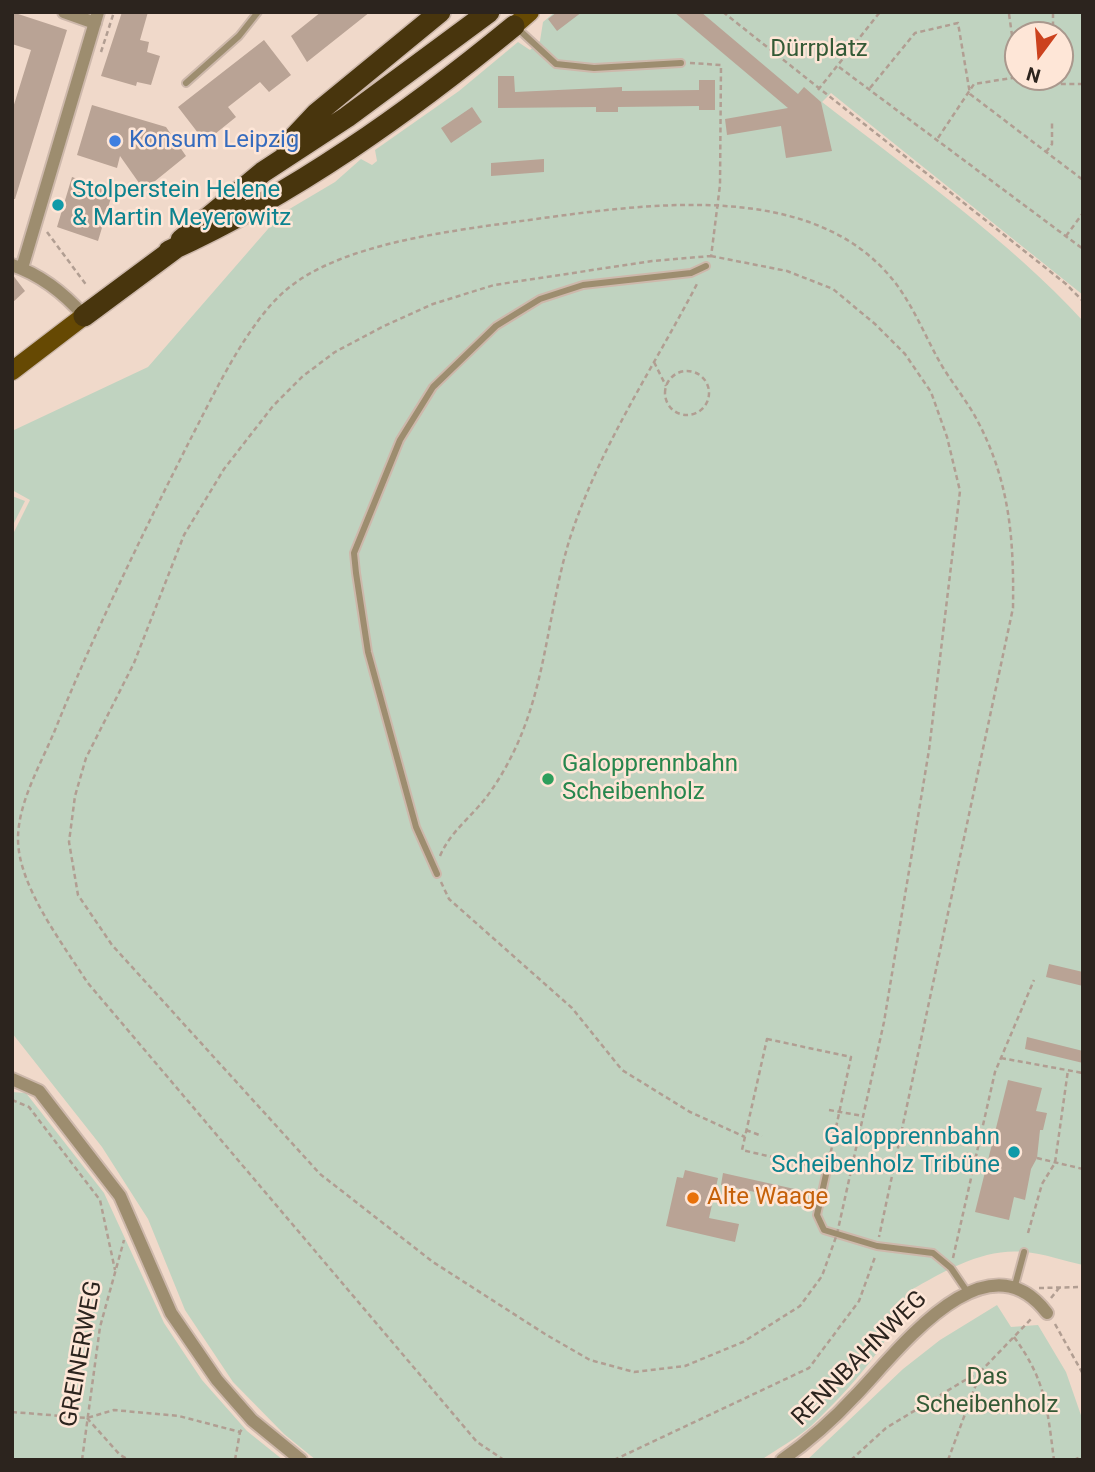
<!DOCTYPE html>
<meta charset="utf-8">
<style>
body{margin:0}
#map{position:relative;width:1095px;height:1472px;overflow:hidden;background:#f0d9ca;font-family:Roboto,sans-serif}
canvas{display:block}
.frame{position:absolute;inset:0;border:14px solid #2c241e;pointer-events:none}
.north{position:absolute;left:1004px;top:21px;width:70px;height:70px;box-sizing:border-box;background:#fee6d7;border:2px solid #aa988d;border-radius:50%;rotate:196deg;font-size:19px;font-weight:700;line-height:28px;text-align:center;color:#2c241e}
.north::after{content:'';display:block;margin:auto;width:24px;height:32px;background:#cc421e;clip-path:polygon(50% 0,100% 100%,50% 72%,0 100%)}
</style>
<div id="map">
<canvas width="1095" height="1472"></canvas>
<div class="frame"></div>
<div class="north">N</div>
</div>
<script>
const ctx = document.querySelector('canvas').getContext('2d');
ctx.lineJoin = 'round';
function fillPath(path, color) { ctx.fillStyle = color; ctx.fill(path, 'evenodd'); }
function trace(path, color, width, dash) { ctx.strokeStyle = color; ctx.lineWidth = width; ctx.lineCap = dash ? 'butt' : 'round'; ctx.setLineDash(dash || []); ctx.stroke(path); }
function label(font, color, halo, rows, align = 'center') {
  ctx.font = font + ' Roboto,sans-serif'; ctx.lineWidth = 5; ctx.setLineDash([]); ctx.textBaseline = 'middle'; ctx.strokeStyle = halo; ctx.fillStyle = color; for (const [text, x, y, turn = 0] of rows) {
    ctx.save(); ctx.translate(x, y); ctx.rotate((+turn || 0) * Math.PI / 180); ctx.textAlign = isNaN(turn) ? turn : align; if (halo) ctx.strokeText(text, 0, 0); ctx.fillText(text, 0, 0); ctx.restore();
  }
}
const green = new Path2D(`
 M555,12H1083V295L831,93L822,102C907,168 1010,241 1083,321V1265C1064,1261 1043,1253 1024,1252C983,1248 945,1271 911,1290C894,1340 850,1389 811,1426C796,1439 777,1449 761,1460H316L284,1434L233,1382L185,1310L148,1219L102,1147L12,1033V536L30,500L12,490V431L148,367L281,214L335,182L361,159L372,165L377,161L375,150L459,91L518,42L530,50L540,41L543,22ZM1018,35H1060V77H1018Z
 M12,496L25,501L12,527Z
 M12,1092L26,1093L104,1193L164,1323L202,1380L247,1431L283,1460H12Z
 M997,1305L1011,1327L1038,1325L1066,1372L1083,1421V1460H807L903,1369L940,1340Z`);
const building = new Path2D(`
 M12,12L67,30L15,199H12V111L31,50L12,44Z
 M122,12H148L140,40L149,42L147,52L160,56L151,85L137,82L136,86L101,76Z
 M321,12H370L307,62L291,36Z
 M557,12H582L557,31L548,19Z
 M674,12H701L798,94L804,87L821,102L832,151L786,158L781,126L727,135L725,119L788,108Z
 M264,40L291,75L269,92L260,82L228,107L236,117L205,142L178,107Z
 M498,76H514L515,92L622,87V91L699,90V80H715V110H699V106L618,107V112H596V107L498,108Z
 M92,105L166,127L186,156L144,190L120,156L117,168L77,155Z
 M472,107L482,122L451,143L441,128Z
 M544,159V172L491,176V163Z
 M72,177L113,191L98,241L57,227Z
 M12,274L25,291L12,303Z
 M1049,964L1083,972V986L1046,977Z
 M1027,1037L1083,1051V1063L1025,1049Z
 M1008,1080L1042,1088L1036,1111L1047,1113L1043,1130H1040L1037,1158L1031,1169L1025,1200L1014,1197L1009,1220L975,1212Z
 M685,1170L718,1178L709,1218L739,1224L735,1242L666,1226L677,1177L683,1178Z
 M723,1173L808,1192L805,1207L782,1204L784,1198L721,1185Z`);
const path = new Path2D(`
 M120,12L122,13
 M723,12L1066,284L1083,301
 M1009,14L1018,77
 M1053,35V12
 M101,52L114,12
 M690,63L721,65L720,185L711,257
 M839,67L1083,249
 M870,88L915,33L958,23L970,94L1083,180
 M818,90L880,12
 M938,138L974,84L1018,77L1052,84H1083
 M1046,152L1052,144V121
 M47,232L87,286
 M1066,236L1083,213
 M711,256L787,271L833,289L875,324L905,354L931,392L947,437L960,491L929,750L884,1022L837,1234L822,1276L800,1306L743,1342L685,1366L634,1372L590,1360L545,1334L433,1262L320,1174L112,945L78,895L69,842L75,796L86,758L134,663L184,535L224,469L273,406L303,376L335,352L384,326L433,304L494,285L652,261Z
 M654,362L666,386
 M665 393a22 22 0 1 1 44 0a22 22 0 1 1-44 0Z
 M440,856C449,835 464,823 479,806C496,787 512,758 522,733C547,671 550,602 570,538C600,446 654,367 698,282
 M441,882L449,899L572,1008L622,1070L690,1112L745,1137
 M767,1039L851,1057L827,1170L742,1150Z
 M1001,1058L1083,1073
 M12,1100L29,1107L100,1200L115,1270
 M829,1110L863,1116
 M746,1130L762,1136
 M1037,1158L1083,1169
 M1028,1233L1042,1184L1055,1163L1068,1070
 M953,1258L995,1072L1034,980
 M1039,1288L1083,1287
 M1051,1298L1059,1288
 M1055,1324L1083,1374
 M1014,1337C1046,1381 1047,1407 1054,1460
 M12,1412L87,1418L114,1410L179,1416L240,1432L242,1429
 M87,1418L120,1455L129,1460
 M82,1460L100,1327L124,1240
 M235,1460L240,1432
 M504,1460L477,1442L87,982C63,944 18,886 18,839C18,802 41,764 55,730C95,631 142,535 190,440C214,394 247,323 286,290C340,244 446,232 514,222C628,207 801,175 888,274C912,301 924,335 942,366C953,384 966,400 976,418C1010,481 1014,539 1013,608L879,1237
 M614,1460L809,1368L859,1301L875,1257
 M851,1460L886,1428L980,1371
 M948,1460L981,1371L1032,1318
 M1074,1460L1083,1456`);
const lane = new Path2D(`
 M516,27L556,64L594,68L681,63
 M186,83L239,36L258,12
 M437,874L416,827L368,652L356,573L354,553L400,440L433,387L496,326L540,299L583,285L691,273L706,266
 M827,1170L817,1215L824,1230L877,1246L933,1253L951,1268L968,1293
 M1014,1289L1024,1252`);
const street = new Path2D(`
 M64,12L95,23
 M12,265C41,275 64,293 84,316
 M22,268L98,12
 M12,1079L39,1091L120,1196L171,1313L217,1380L252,1420L301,1460
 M782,1460C809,1441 833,1420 855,1396C896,1354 985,1231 1047,1313`);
const primary = new Path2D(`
 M514,26L530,12
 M12,371L84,316`);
const highway = new Path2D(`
 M286,146L317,113L440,12
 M181,240L263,172L347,117L489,12
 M169,251C294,194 408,113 514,26
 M84,316L181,244`);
const markers = [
 [115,141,7,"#3f7fe0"],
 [58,205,7,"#0f9aa8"],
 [548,779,7,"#2e9e5b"],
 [1014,1152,7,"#0f9aa8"],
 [693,1198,7,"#e8710a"]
];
const parkNames = [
 ["Dürrplatz",819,50],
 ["Das",987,1378],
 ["Scheibenholz",987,1406]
];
const shopNames = [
 ["Konsum Leipzig",129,141]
];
const cultureNames = [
 ["Stolperstein Helene",72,191],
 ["& Martin Meyerowitz",72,219],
 ["Galopprennbahn",1000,1138,"right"],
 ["Scheibenholz Tribüne",1000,1166,"right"]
];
const leisureNames = [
 ["Galopprennbahn",562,765],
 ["Scheibenholz",562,793]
];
const foodNames = [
 ["Alte Waage",707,1198]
];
const streetNames = [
 ["GREINERWEG",82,1354,-80],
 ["RENNBAHNWEG",860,1359,-45]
];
fillPath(green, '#c0d3c0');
fillPath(building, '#b9a395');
trace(lane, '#cdb8ab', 10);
trace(street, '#cdb8ab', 16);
trace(primary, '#cdb8ab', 21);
trace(highway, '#cdb8ab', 24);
trace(path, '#b19e92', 2.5, [5, 3.5]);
trace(lane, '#9d8d6f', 6);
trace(street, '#9d8d6f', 12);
trace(primary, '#664903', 18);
trace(highway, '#48350d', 21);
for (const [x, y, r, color] of markers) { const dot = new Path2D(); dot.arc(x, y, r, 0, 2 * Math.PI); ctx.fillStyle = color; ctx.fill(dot); trace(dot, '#fee6d7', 2.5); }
label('24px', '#345a36', '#fee6d7', parkNames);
label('24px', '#366cbe', '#fee6d7', shopNames, 'left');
label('24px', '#0d838f', '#fee6d7', cultureNames, 'left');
label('24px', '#27864d', '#fee6d7', leisureNames, 'left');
label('24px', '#c56008', '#fee6d7', foodNames, 'left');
label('24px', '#2c241e', '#fee6d7', streetNames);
</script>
